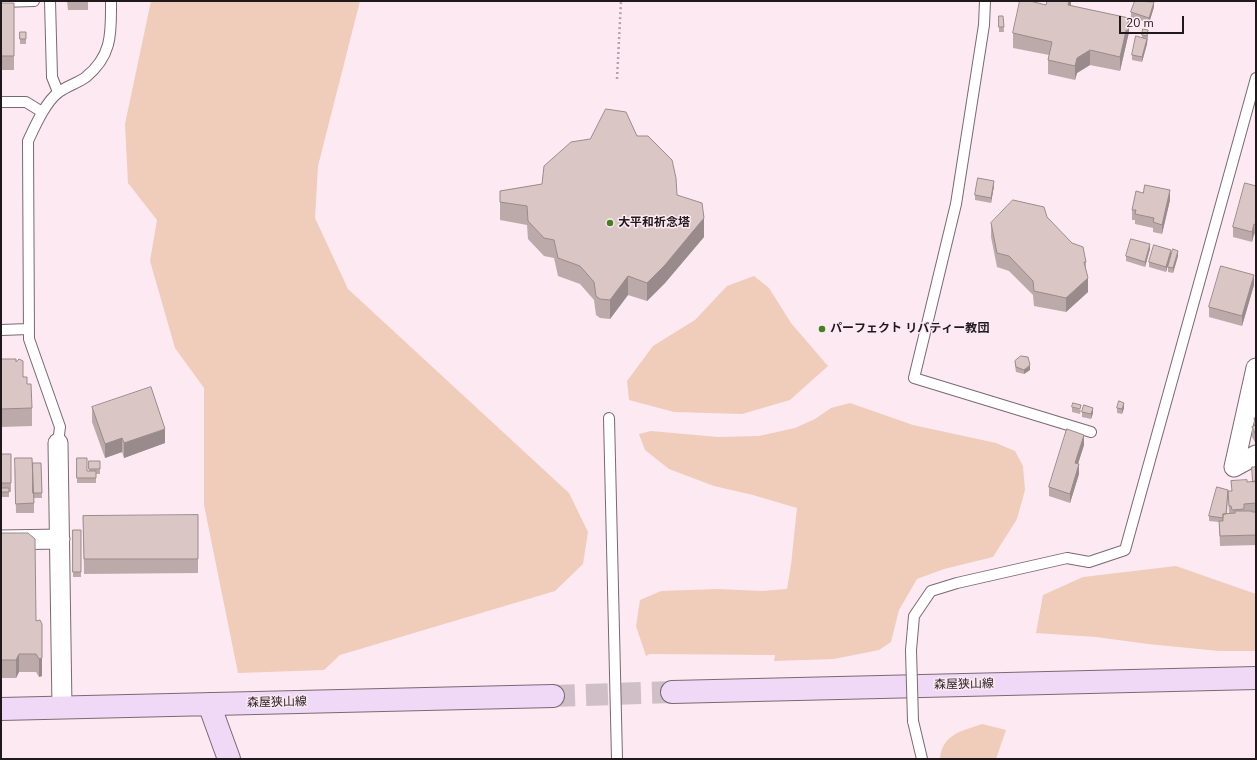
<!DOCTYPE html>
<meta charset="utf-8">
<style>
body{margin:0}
#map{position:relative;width:1257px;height:760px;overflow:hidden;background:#fde9f2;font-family:"Nunito Sans",sans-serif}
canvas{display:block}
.frame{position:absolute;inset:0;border:2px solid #20191c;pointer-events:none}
.scale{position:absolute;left:1119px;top:16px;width:65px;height:18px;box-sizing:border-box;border:2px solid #20191c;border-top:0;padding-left:5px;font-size:12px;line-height:14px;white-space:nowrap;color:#20191c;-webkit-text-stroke:3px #fde9f2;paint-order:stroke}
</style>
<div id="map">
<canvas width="1257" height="760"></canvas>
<div class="frame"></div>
<div class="scale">20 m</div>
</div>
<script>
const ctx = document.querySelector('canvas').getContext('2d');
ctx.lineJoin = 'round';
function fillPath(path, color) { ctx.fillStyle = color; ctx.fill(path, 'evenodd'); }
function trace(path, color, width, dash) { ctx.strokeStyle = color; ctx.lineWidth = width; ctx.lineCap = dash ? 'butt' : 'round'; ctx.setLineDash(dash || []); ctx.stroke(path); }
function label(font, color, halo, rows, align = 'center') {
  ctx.font = font + ' "Nunito Sans","Noto Sans JP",sans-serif'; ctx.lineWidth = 3; ctx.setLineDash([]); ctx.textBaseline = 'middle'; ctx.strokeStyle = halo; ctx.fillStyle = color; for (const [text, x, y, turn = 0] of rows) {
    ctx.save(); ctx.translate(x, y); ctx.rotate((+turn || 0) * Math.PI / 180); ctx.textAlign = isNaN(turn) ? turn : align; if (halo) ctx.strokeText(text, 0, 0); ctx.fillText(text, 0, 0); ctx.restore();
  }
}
const green = new Path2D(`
 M151,1H360L318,166L315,218L348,289L569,493L588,532L583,564L555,591L340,655L324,670L238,673L204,505V388L175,348L150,261L157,220L128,183L125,124Z
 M754,276L769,288L791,323L828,366L790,400L742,414L674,412L629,400L627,381L653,346L695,320L727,286Z
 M850,403L913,425L996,443L1015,451L1023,466L1025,490L1017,519L993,557L944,569L917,579L899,610L891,642L879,650L834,659L774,661L775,655L650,654L646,656L636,626L640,600L661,591L718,589L762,591L787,589L791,565L797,508L753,495L714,486L669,469L645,450L639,434L651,431L718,437L759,436L795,428L815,419L831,408Z
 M1176,566L1256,594V651H1219L1148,644L1096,637L1036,633L1043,595L1083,577Z
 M982,724L1006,730L996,759H940C942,734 962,731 982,724Z`);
const secondaryTunnel = new Path2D(`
 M553,696L672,692`);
const path = new Path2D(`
 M617,79L621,1`);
const service = new Path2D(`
 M50,1L52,77L58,92
 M985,1L984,25L956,204L914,378L1091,432
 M1,2L34,1
 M1,102H26L42,112
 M1,330L29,329
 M609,418L617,759
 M58,443L60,427L29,339L28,141C35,126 46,101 59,92C67,86 78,83 86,77C113,55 111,32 111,1
 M911,650L914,616L931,591L957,583L1067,558L1089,562L1125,550L1256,78
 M913,721L922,759`);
const minor = new Path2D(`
 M1256,368L1234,467L1256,455
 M58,443L62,708
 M1,540L60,539`);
const secondary = new Path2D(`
 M672,692L1256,678
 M209,704L229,759
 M1,709L553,696`);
const serviceBridge = new Path2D(`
 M911,650L913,721`);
const wall = new Path2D(`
 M67,1H88V10H68Z
 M1071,1V5L1129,32L1120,71L1090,65L1077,73L1075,80L1048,74V60L1049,55L1013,48V33L1046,5Z
 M1,3H14V70H1Z
 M1154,7L1149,23L1131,17V12Z
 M999,16H1003L1004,32H999Z
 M20,32H26V44H20Z
 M1142,35H1148L1147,44L1142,62L1132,60V55L1142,37Z
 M637,136L677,195L704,237L665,283L647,301L628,295L610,319L600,318L596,315L594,300L580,284L558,276L554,258L544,256L528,239L527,225L500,220V191L542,184Z
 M994,186L991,203L975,200V195Z
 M1256,186V235L1254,234L1252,242L1233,237V227Z
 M1143,193L1170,200L1162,234L1153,232V228L1135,224V220H1132V210Z
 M1047,217L1086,262V271L1088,292L1066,312L1034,306L1033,295L1009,271L997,267L991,237V223Z
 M1150,249L1145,267L1126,261V256Z
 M1171,255L1166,272L1149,267V262Z
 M1178,256L1173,273L1168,272V267Z
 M1254,285L1242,326L1209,317V307Z
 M1,359L16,362L27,384L32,408V426L1,427Z
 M1015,361L1030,370L1024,374L1016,372L1015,366Z
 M92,407L165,443L124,458L122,452L105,458L92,422Z
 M1072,407L1081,410L1080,414L1072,412Z
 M1117,408H1124L1122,414L1117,413Z
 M1256,408V444L1252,437V427L1254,426V419L1255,418V409Z
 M1082,412L1093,413L1091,419L1082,417Z
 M1084,445L1078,464L1079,474L1070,503L1049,496V487Z
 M1,454H11V492H9V497H1Z
 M77,458L87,471H89V461H100V474H96V483H77Z
 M33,463H41L42,498H34V513H16L15,468Z
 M1256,467V545L1220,546L1219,522L1209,521V516L1228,491H1231L1247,482H1253ZM1228,495L1229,514H1227Z
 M83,516L198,559V573L84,574Z
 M73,530H81V577H73Z
 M1,533L36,621L42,676L39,677L36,672H19L16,678H1Z`);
const shadedWall = new Path2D(`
 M1069,1H1071V4L1068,19V5Z
 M1154,2V7L1149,23V18Z
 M1129,18V32L1120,71V57Z
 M1148,30L1147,44L1142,62V57L1147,39Z
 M1090,50V65L1077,73L1075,80V66L1077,58Z
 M994,181V186L991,203V198Z
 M1170,190V200L1162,234V225Z
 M704,218V237L665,283L647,301V283Z
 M1254,224V234L1252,242V232Z
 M1150,244V249L1145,267V262Z
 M1171,250V255L1166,272V267Z
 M1178,251V256L1173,273V268Z
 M1254,275V285L1242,326V316Z
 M628,276V295L610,319V300Z
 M1088,278V292L1066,312V298Z
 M1030,365V370L1024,374V370Z
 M1124,403V408L1122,414V409Z
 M1093,408V413L1091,419V414Z
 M165,429V443L124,458V443Z
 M1084,435V445L1075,473V463Z
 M122,438V452L105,458V444Z
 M1079,464V474L1070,503V494Z
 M19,654V672L16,678V660Z
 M42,658V676L39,677V659Z`);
const building = new Path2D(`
 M1020,1H1030L1046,5L1047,1H1069L1068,5L1129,18L1120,57L1090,50L1077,58L1075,66L1048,60L1052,42L1013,33Z
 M1135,1L1154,2L1149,18L1131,12Z
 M1,3H14V56H1Z
 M999,16H1003L1004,27H999Z
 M1143,29L1148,30L1147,36L1142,35Z
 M20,32H26V39H20Z
 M1136,36L1147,39L1142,57L1132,55Z
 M606,109L626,112L637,136H648L672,160L676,178L677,195L702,203L704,218L665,265L647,283L628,276L610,300L600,299L596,296L594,282L580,266L558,258L554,240L544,238L528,221L527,206L500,202V191L542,184L544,166L571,142L590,139Z
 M978,178L994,181L991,198L975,195Z
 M1245,183L1256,186V225L1254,224L1252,232L1233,227Z
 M1145,185L1170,190L1162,225L1153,222L1154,218L1135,214L1136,210H1132L1136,191L1143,193Z
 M1013,200L1044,207L1047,217L1072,243L1083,247L1086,262H1084L1088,278L1066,298L1034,291L1033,281L1009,256L997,253L991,223Z
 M1131,239L1150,244L1145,262L1126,256Z
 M1154,245L1171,250L1166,267L1149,262Z
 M1173,249L1178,251L1173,268L1168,267Z
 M1221,266L1254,275L1242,316L1209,307Z
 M1021,356L1028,357L1030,365L1024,370L1016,367L1015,361Z
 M1,359H16V362L19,359L23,361V377H27V384H31L32,408L1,409Z
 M151,387L165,429L124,443L122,438L105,444L92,407Z
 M1119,401L1124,403L1122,409L1117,408Z
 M1073,403L1081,405L1080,409L1072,407Z
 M1084,405L1093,408L1091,414L1082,412Z
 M1256,418V423L1254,419Z
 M1256,425V435L1252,427Z
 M1067,429L1084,435L1075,463L1079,464L1070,494L1049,487Z
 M1,454H11V483H1Z
 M15,458H32L34,503L16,504Z
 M77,458H87V471H96V478H77Z
 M89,461H100V469H89Z
 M33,463H41L42,493H33Z
 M1252,467H1256V481L1253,482Z
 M1247,480V482L1256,481V503L1244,504V509L1232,510L1231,506H1229L1228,491H1232L1231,481Z
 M1217,487L1228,490L1226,514H1223V518L1209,516Z
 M1,488H9V492H1Z
 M1235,511H1252V512H1256V535L1220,536L1219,521H1223V514L1235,513Z
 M198,515V559H84L83,516Z
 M73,530H81V572H73Z
 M1,533H28L35,539L36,621L40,620L42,624V658L39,659L36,654H19L16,660H1Z`);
const markers = [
 [610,223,4,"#44801c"],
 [822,329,4,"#44801c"]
];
const poiNames = [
 ["大平和祈念塔",618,223],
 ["パーフェクト リバティー教団",830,329]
];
const streetNames = [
 ["森屋狭山線",964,685,-1],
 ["森屋狭山線",277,703,-1]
];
fillPath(green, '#f0ccba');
trace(secondaryTunnel, '#d1bfc7', 22, [22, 11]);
trace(service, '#7a6971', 12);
trace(minor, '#7a6971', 21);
trace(secondary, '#7a6971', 24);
trace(path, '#b3a3aa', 2.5, [2, 3]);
trace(service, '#fff', 10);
trace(minor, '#fff', 19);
trace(secondary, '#f0d9f6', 22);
trace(serviceBridge, '#7a6971', 12, []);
trace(serviceBridge, '#fff', 10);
fillPath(wall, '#bcaaaa');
fillPath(shadedWall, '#998b8b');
fillPath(building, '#dbc6c6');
trace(building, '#998b8b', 1);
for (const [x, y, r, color] of markers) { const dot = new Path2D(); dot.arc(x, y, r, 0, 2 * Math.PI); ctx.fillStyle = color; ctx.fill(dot); trace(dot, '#fde9f2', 1.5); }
label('bold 12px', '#20191c', '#fde9f2', poiNames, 'left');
label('12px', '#20191c', '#fde9f2', streetNames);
</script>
